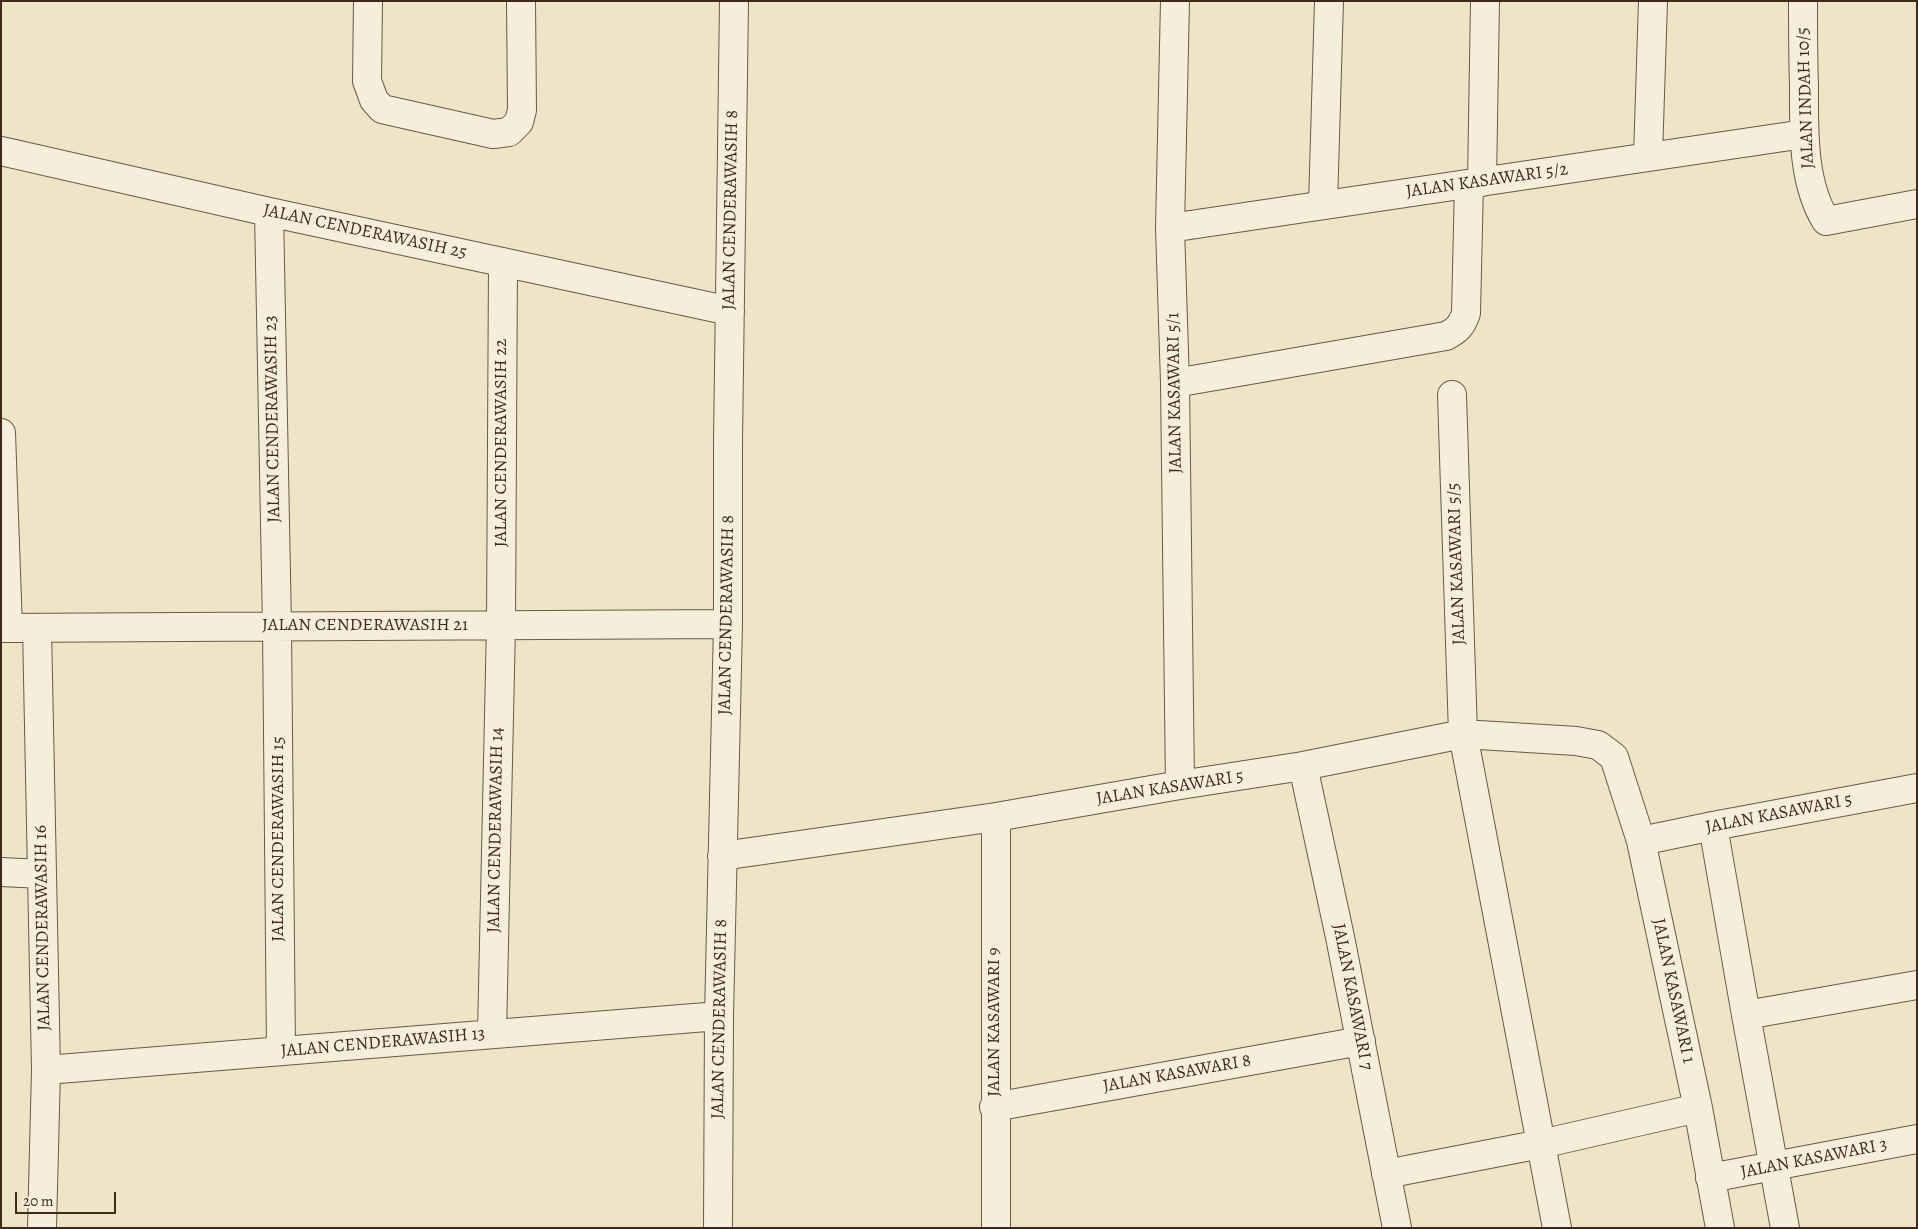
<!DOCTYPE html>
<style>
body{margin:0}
#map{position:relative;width:1918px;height:1229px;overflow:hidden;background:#eee5c7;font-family:Alegreya,serif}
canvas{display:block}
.frame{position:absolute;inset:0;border:2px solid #42281d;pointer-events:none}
.scale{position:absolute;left:15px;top:1192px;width:101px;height:22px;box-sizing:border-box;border:2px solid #42281d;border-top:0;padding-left:6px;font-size:15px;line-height:18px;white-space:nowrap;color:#42281d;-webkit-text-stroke:4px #f4eedb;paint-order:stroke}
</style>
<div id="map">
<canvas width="1918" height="1229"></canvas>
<div class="frame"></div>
<div class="scale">20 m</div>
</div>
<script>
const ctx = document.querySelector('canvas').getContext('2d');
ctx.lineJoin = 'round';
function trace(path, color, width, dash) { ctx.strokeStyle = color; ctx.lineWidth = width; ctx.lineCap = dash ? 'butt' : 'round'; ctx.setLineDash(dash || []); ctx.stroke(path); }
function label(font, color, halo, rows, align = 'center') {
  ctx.font = font + ' Alegreya,serif'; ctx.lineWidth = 5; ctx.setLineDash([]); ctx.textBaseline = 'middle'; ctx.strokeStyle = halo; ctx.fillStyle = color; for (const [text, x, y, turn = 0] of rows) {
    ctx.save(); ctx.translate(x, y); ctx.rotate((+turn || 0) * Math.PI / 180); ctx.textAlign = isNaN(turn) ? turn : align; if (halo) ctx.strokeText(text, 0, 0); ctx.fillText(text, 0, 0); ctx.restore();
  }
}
const minor = new Path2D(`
 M368,1L367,81L374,100L382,109L493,134L509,132L519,122L522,110L521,1
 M1175,1L1170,228L1175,383L1180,785
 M1803,1C1803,30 1803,58 1804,86C1804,130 1802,182 1826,221L1917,204
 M1,151L269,212L730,311
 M1648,157L1653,1
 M1482,182L1485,1
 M1323,205L1329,1
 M269,212L277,626L281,1051
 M1170,228L1804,134
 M1175,383L1446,336C1458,330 1462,325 1466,313L1469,184
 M1452,395L1463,734L1557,1228
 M1,433L8,628
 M1,628L728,624
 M37,628L46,1070L42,1228
 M1303,766L1340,937L1397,1228
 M1713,826L1746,1015L1785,1228
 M1641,841L1713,826L1917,788
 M722,856L996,817L1180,785L1303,766L1463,734L1576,741L1598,745L1614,757L1641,841L1698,1108L1720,1228
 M1,872L42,874
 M1746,1015L1917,985
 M492,1034L501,625L503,262
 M46,1070L719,1016
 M994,1107L1361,1041
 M1386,1174L1541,1144L1698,1108
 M1710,1178L1917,1139
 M718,1228L719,1016L728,624V442L734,1
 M996,1228V817`);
const streetNames = [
 ["JALAN INDAH 10/5",1806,98,-92],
 ["JALAN KASAWARI 5/2",1487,181,-8],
 ["JALAN CENDERAWASIH 8",731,210,-89],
 ["JALAN CENDERAWASIH 25",365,232,12],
 ["JALAN KASAWARI 5/1",1175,393,-91],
 ["JALAN CENDERAWASIH 23",273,419,-91],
 ["JALAN CENDERAWASIH 22",502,443,-90],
 ["JALAN KASAWARI 5/5",1457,564,-92],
 ["JALAN CENDERAWASIH 8",727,615,-89],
 ["JALAN CENDERAWASIH 21",365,626],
 ["JALAN KASAWARI 5",1170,788,-9],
 ["JALAN KASAWARI 5",1779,814,-11],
 ["JALAN CENDERAWASIH 14",496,830,-89],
 ["JALAN CENDERAWASIH 15",279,839,-90],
 ["JALAN CENDERAWASIH 16",43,928,-91],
 ["JALAN KASAWARI 1",1673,991,78],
 ["JALAN KASAWARI 7",1352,997,79],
 ["JALAN CENDERAWASIH 8",720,1019,-89],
 ["JALAN KASAWARI 9",995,1022,-90],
 ["JALAN CENDERAWASIH 13",383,1043,-5],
 ["JALAN KASAWARI 8",1177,1074,-10],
 ["JALAN KASAWARI 3",1814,1159,-11]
];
trace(minor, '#6d5748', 30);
trace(minor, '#f4eedb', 28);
label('18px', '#42281d', '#f4eedb', streetNames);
</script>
